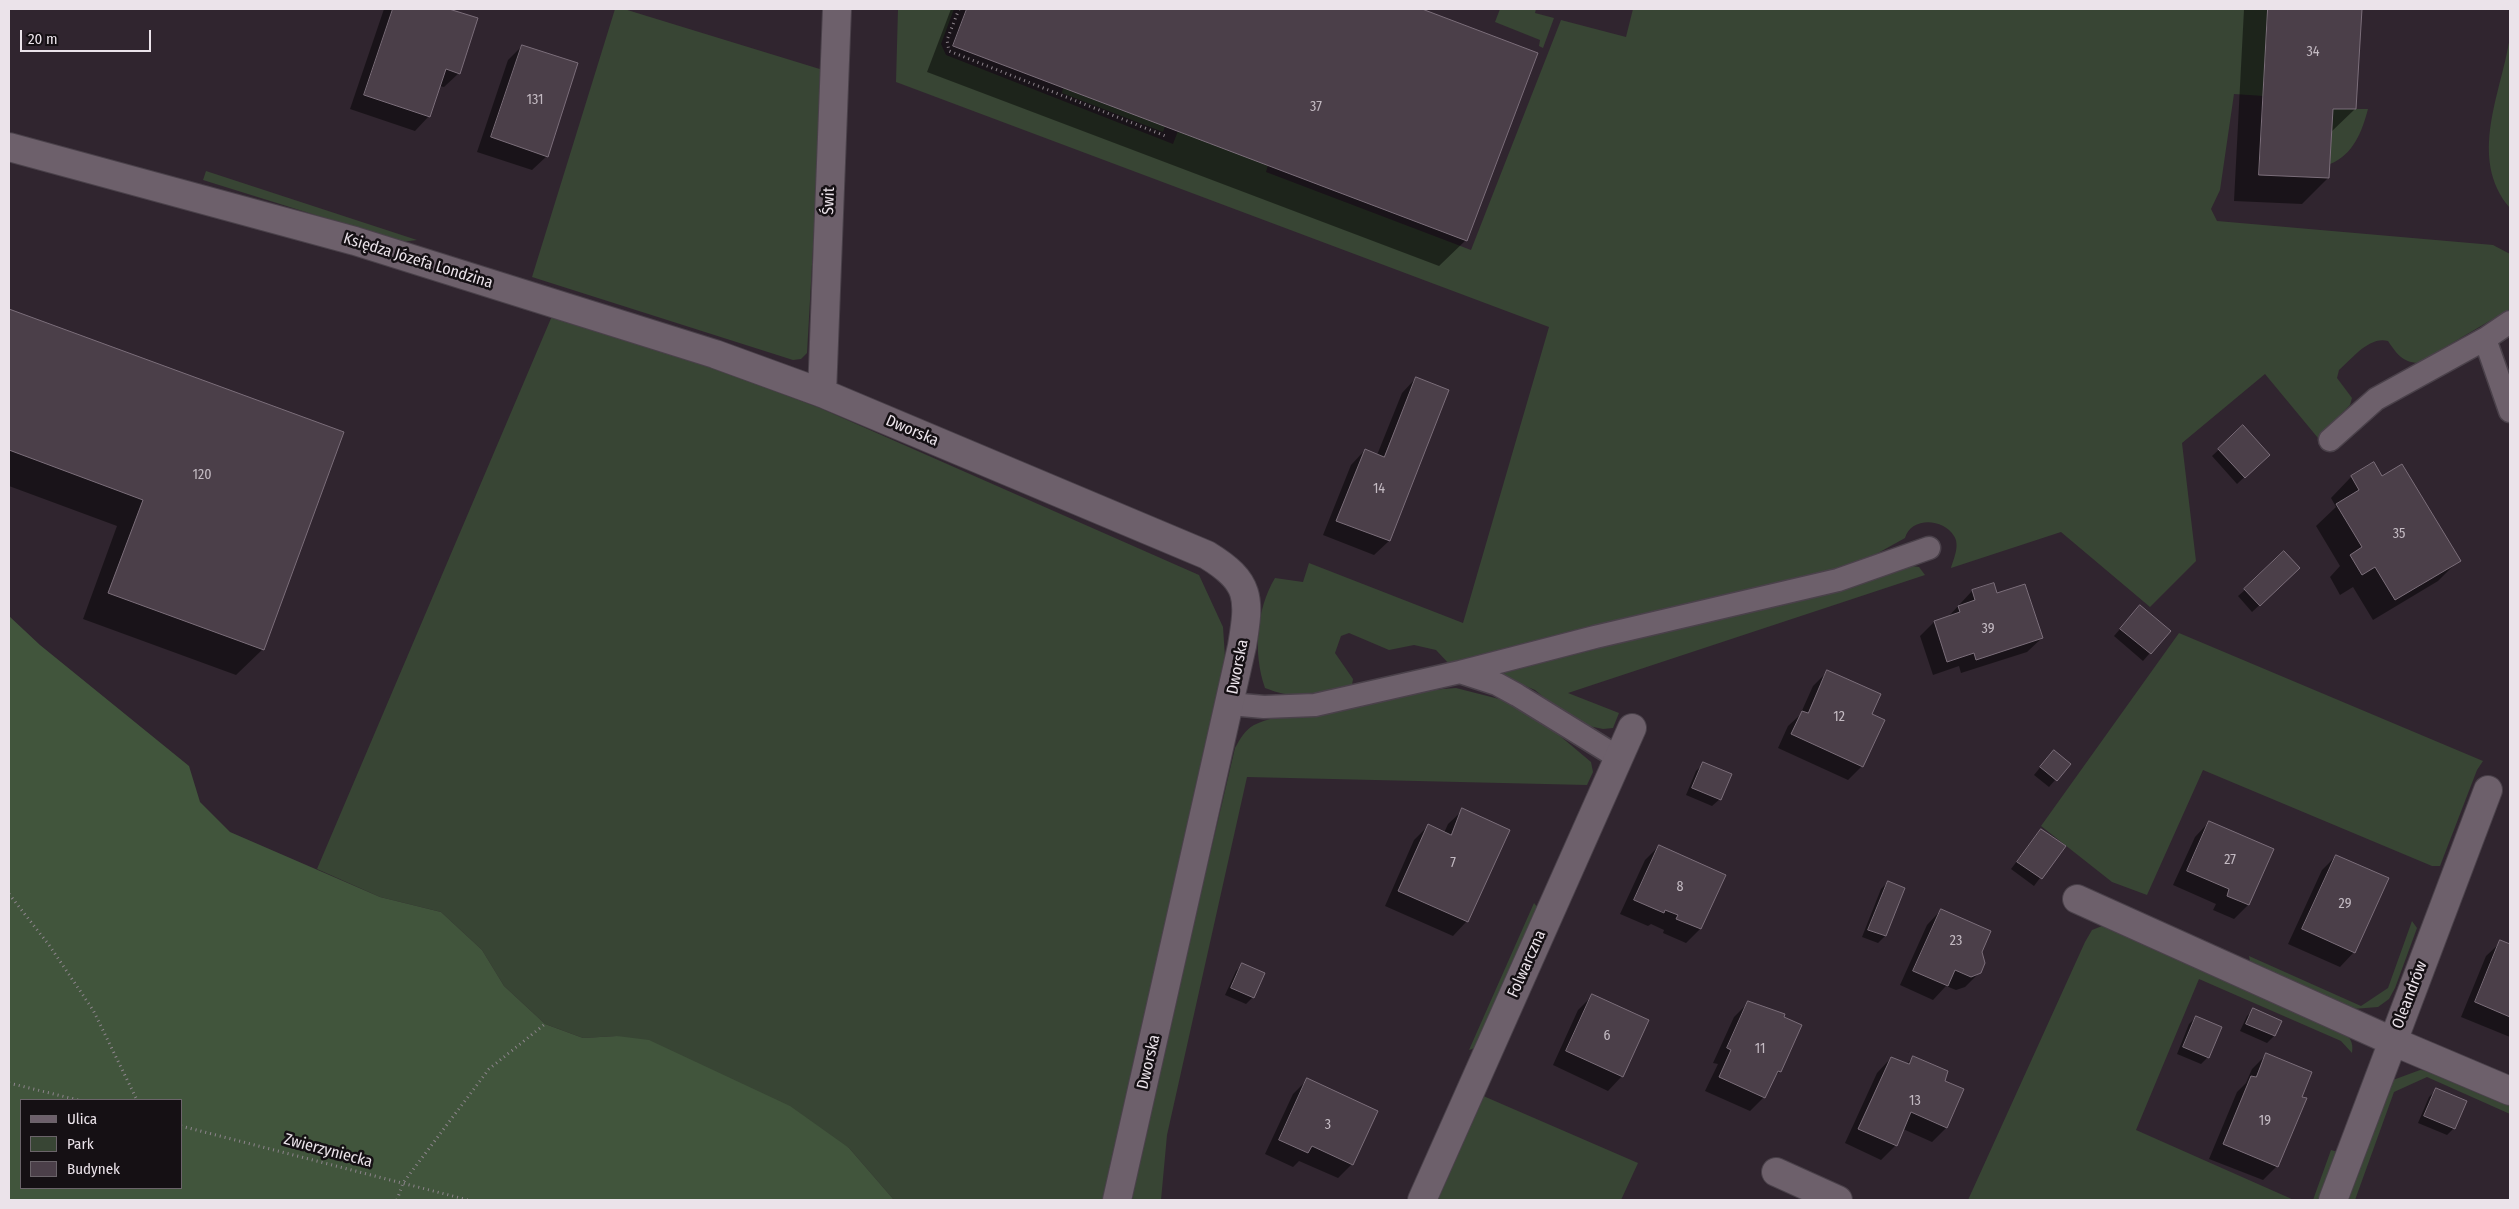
<!DOCTYPE html>
<meta charset="utf-8">
<style>
body{margin:0}
#map{position:relative;width:2519px;height:1209px;overflow:hidden;background:#30252f;font-family:"Fira Sans Condensed",sans-serif}
canvas{display:block}
.frame{position:absolute;inset:0;border:10px solid #ebe3ea;pointer-events:none}
.legend{position:absolute;left:20px;top:1099px;width:162px;height:90px;box-sizing:border-box;background:#151014;border:1px solid #6b646a;margin:0;padding:6px 9px;list-style:none;font-size:15px;color:#ebe3ea}
.legend li{display:flex;align-items:center;gap:10px;height:25px}
.legend b{width:25px;border:1px solid #6b646a}
.scale{position:absolute;left:20px;top:30px;width:131px;height:22px;box-sizing:border-box;border:2px solid #ebe3ea;border-top:0;padding-left:6px;font-size:15px;line-height:18px;white-space:nowrap;color:#ebe3ea;-webkit-text-stroke:4px #151014;paint-order:stroke}
</style>
<div id="map">
<canvas width="2519" height="1209"></canvas>
<div class="frame"></div>
<ul class="legend">
<li><b style="height:6px;background:#6d606b"></b>Ulica</li>
<li><b style="height:14px;background:#384534"></b>Park</li>
<li><b style="height:14px;background:#4b3f49"></b>Budynek</li>
</ul>
<div class="scale">20 m</div>
</div>
<script>
const ctx = document.querySelector('canvas').getContext('2d');
ctx.lineJoin = 'round';
function fillPath(path, color) { ctx.fillStyle = color; ctx.fill(path, 'evenodd'); }
function trace(path, color, width, dash) { ctx.strokeStyle = color; ctx.lineWidth = width; ctx.lineCap = dash ? 'butt' : 'round'; ctx.setLineDash(dash || []); ctx.stroke(path); }
function label(font, color, halo, rows, align = 'center') {
  ctx.font = font + ' "Fira Sans Condensed",sans-serif'; ctx.lineWidth = 5; ctx.setLineDash([]); ctx.textBaseline = 'middle'; ctx.strokeStyle = halo; ctx.fillStyle = color; for (const [text, x, y, turn = 0] of rows) {
    ctx.save(); ctx.translate(x, y); ctx.rotate((+turn || 0) * Math.PI / 180); ctx.textAlign = isNaN(turn) ? turn : align; if (halo) ctx.strokeText(text, 0, 0); ctx.fillText(text, 0, 0); ctx.restore();
  }
}
const green = new Path2D(`
 M615,9H624L823,70L807,353L801,359L793,360L532,277Z
 M898,9H954L941,44L946,55L1173,144L1178,131L1268,165L1266,172L1471,250L1561,20L1626,37L1633,9H2268L2264,96L2234,94L2220,190L2211,209L2217,221L2493,245L2510,254V309L2418,363C2402,362 2397,354 2388,341C2369,336 2352,359 2339,370L2337,378L2352,398L2350,405L2318,438L2265,374L2182,443L2196,561L2150,607L2061,532L1951,568C1954,558 1960,545 1954,536C1943,518 1911,517 1905,538L1869,558L1806,579L1451,666L1436,650L1414,645L1389,650L1349,633L1341,636L1335,653L1353,679L1352,685C1319,695 1298,701 1265,688C1253,653 1256,610 1275,578L1303,582L1309,563L1463,623L1549,327L896,82Z
 M1500,9H1536L1535,13L1554,18L1543,48L1539,46L1540,40L1495,22Z
 M2510,36V208C2467,158 2502,92 2510,36Z
 M1063,88L1165,126L1163,132L1062,93Z
 M2333,109H2368C2362,132 2353,155 2330,164Z
 M206,171L417,240L402,242L203,180Z
 M552,316L711,367L820,408L1199,575L1223,627L1225,657L1104,1200H894L849,1148L617,1036L583,1038L545,1024L504,986L482,950L441,912L380,897L317,869Z
 M1912,566L1919,567L1925,575L1568,693L1619,713L1613,728L1603,729L1584,725L1554,706L1535,690L1501,676V672L1729,617Z
 M2179,633L2483,761L2477,770L2440,866H2432L2203,770L2147,895L2112,882L2041,826Z
 M1456,688L1503,700L1547,725L1591,762L1593,772L1587,785L1247,777L1167,1135L1161,1200H1132C1162,1049 1200,899 1235,748C1240,739 1245,730 1254,725C1277,713 1324,712 1351,707C1386,700 1421,690 1456,688Z
 M1534,903L1538,908L1478,1047L1469,1050Z
 M2412,921L2417,928L2395,988L2389,999L2378,1007L2353,1009L2250,961L2249,956L2361,1006L2388,988Z
 M2102,926L2119,930L2341,1029C2349,1037 2354,1041 2352,1053L2341,1041L2199,979L2136,1130L2294,1200H1968L2085,942L2092,930Z
 M2420,1070L2431,1071L2510,1105V1114L2427,1077L2394,1092L2355,1200H2342L2393,1080Z
 M1481,1095L1638,1163L1621,1200H1433Z
 M2331,1150L2338,1152L2320,1200H2313Z`);
const forest = new Path2D(`
 M9,616L40,645L189,766L200,802L230,832L380,897L441,912L482,950L504,986L545,1024L583,1038L617,1036L649,1040L790,1106L849,1148L894,1200H9ZM21,1100H181V1188H21Z`);
const shadow = new Path2D(`
 M384,9H445L476,19L459,73L444,87L439,86L429,116L415,131L350,109Z
 M951,9H1418L1537,54L1466,240L1439,266L927,72Z
 M2244,9H2360L2355,109L2330,133L2328,178L2302,204L2234,201Z
 M522,46L547,156L532,170L477,152L508,60Z
 M9,310L342,433L263,649L236,675L83,619L117,526L9,486Z
 M1416,378L1447,390L1389,541L1374,555L1323,535L1351,465L1365,450L1377,455L1402,393Z
 M2243,427L2268,455L2237,484L2212,456Z
 M2373,464L2381,478L2459,560L2438,581L2373,620L2353,587L2340,595L2330,577L2340,566L2316,526L2336,507L2331,498L2351,477Z
 M2292,575L2252,612L2238,596L2245,590Z
 M1993,584L1996,595L2042,638L2027,652L1961,673L1959,666L1933,675L1920,636L1934,622L1948,617L1972,591Z
 M2133,614L2169,631L2143,661L2114,636Z
 M1827,672L1870,714L1862,766L1848,780L1778,748L1788,726L1800,715L1813,686Z
 M2047,759L2069,764L2049,787L2034,775Z
 M1703,764L1720,799L1712,806L1686,795L1696,771Z
 M1463,810L1467,921L1453,936L1385,906L1414,840L1428,826L1444,833L1448,824Z
 M2209,822L2248,905L2234,919L2213,910L2216,904L2173,885L2195,837Z
 M2041,830L2064,846L2034,886L2011,869Z
 M1659,846L1700,929L1686,943L1663,933L1664,930L1651,924L1648,926L1620,914L1645,860Z
 M2336,856L2354,952L2340,967L2288,944L2322,870Z
 M1888,882L1904,888L1885,936L1878,943L1862,937L1881,889Z
 M1941,910L1981,952L1980,972L1965,987L1956,990L1946,986L1933,1000L1900,985L1927,925Z
 M2501,942L2510,945V1037L2461,1017L2486,956Z
 M1243,964L1253,997L1246,1004L1225,995L1236,971Z
 M1592,996L1622,1076L1608,1091L1553,1065L1578,1010Z
 M1748,1003L1783,1014L1780,1071L1773,1079L1764,1097L1750,1111L1705,1091L1718,1064L1713,1063L1734,1017Z
 M2254,1009L2280,1021L2274,1036L2267,1043L2240,1031L2247,1016Z
 M2196,1017L2208,1057L2201,1064L2177,1054L2189,1024Z
 M2267,1054L2277,1166L2263,1180L2209,1159L2237,1092L2246,1083L2252,1069Z
 M1913,1057L1943,1082L1963,1090L1946,1128L1932,1142L1903,1129L1896,1145L1881,1160L1845,1143L1877,1073L1891,1058L1906,1065Z
 M1307,1080L1352,1164L1338,1178L1299,1161L1293,1167L1265,1154L1293,1094Z
 M2436,1090L2454,1128L2447,1135L2418,1123L2429,1097Z`);
const building = new Path2D(`
 M393,9H449L478,18L460,74L446,69L430,117L364,95Z
 M967,9H1422L1538,53L1467,241L953,46Z
 M2268,9H2362L2356,109H2333L2329,178L2259,175Z
 M522,45L578,63L548,157L491,137Z
 M9,309L344,432L264,650L108,593L143,500L9,450Z
 M1416,377L1449,390L1390,541L1336,521L1365,449L1384,457Z
 M2243,425L2270,455L2245,478L2218,449Z
 M2374,462L2382,476L2402,464L2461,561L2395,600L2375,567L2362,575L2350,555L2362,547L2336,504L2359,490L2351,476Z
 M2284,551L2300,568L2260,606L2244,589Z
 M1994,583L1997,593L2025,584L2043,638L1976,660L1974,653L1947,662L1934,621L1960,612L1958,606L1975,600L1972,590Z
 M2140,605L2171,631L2151,654L2120,629Z
 M1827,670L1881,694L1872,714L1885,720L1863,767L1791,734L1802,711L1808,713Z
 M2054,750L2071,764L2057,781L2040,767Z
 M1703,762L1732,774L1721,800L1692,788Z
 M1462,808L1510,830L1468,922L1398,891L1428,824L1451,835Z
 M2209,821L2274,849L2249,905L2227,896L2229,889L2187,871Z
 M2041,829L2066,846L2042,879L2017,862Z
 M1659,845L1726,875L1701,929L1676,919L1678,915L1665,910L1664,913L1634,900Z
 M2336,855L2389,878L2355,953L2302,929Z
 M1888,881L1905,888L1886,936L1868,930Z
 M1941,909L1991,931L1982,952L1985,963L1981,973L1971,977L1955,970L1948,986L1913,971Z
 M2500,940L2510,944V1017L2475,1002Z
 M1242,963L1265,973L1254,998L1231,988Z
 M1592,994L1649,1020L1623,1077L1566,1051Z
 M1748,1001L1785,1014L1784,1017L1802,1025L1781,1072L1778,1071L1765,1098L1719,1077L1731,1050L1727,1048Z
 M2253,1008L2282,1021L2275,1036L2246,1024Z
 M2196,1016L2222,1027L2209,1058L2183,1047Z
 M2266,1053L2312,1072L2302,1097L2307,1098L2278,1167L2223,1144L2251,1076L2256,1077Z
 M1913,1056L1948,1071L1945,1081L1964,1089L1947,1128L1911,1112L1897,1146L1858,1129L1891,1057L1909,1064Z
 M1307,1078L1378,1111L1353,1165L1312,1146L1308,1153L1279,1140Z
 M2436,1088L2467,1101L2455,1129L2424,1116Z`);
const path = new Path2D(`
 M959,9L947,40L949,51L1168,137
 M9,894L49,945L93,1010L137,1100
 M9,1083L78,1100
 M181,1126L468,1200
 M397,1200L403,1183L489,1069L545,1024`);
const service = new Path2D(`
 M2485,339L2510,411
 M2330,440L2376,399L2485,339L2510,322
 M1460,672L1497,684L1517,695L1619,758
 M1230,704L1264,707L1315,705L1460,672L1595,637L1838,580L1929,548`);
const minor = new Path2D(`
 M9,147L355,241L715,354L822,393L1207,555C1251,582 1250,598 1242,646L1117,1200
 M822,393L837,9
 M2077,899L2392,1041L2510,1091
 M1776,1172L1838,1200
 M1422,1200L1632,728
 M2333,1200L2488,790`);
const numberNames = [
 ["34",2313,52],
 ["131",535,100],
 ["37",1316,107],
 ["120",202,475],
 ["14",1379,489],
 ["35",2399,534],
 ["39",1988,629],
 ["12",1839,717],
 ["27",2230,860],
 ["7",1453,863],
 ["8",1680,887],
 ["29",2345,904],
 ["23",1956,941],
 ["6",1607,1036],
 ["11",1760,1049],
 ["13",1915,1101],
 ["19",2265,1121],
 ["3",1328,1125]
];
const streetNames = [
 ["Świt",829,201,-88],
 ["Księdza Józefa Londzina",418,261,17],
 ["Dworska",912,431,23],
 ["Dworska",1238,667,-79],
 ["Folwarczna",1527,964,-66],
 ["Oleandrów",2410,995,-69],
 ["Dworska",1149,1062,-77],
 ["Zwierzyniecka",328,1151,15]
];
fillPath(green, '#384534');
fillPath(forest, '#41553c');
fillPath(shadow, '#0007');
fillPath(building, '#4b3f49');
trace(building, '#7b6e7a', 1);
trace(service, '#4a414a', 25);
trace(minor, '#4a414a', 30);
trace(path, '#8e858d', 3, [1, 4]);
trace(service, '#6d606b', 22);
trace(minor, '#6d606b', 28);
label('14px', '#c3bac2', null, numberNames);
label('16px', '#ebe3ea', '#151014', streetNames);
</script>
